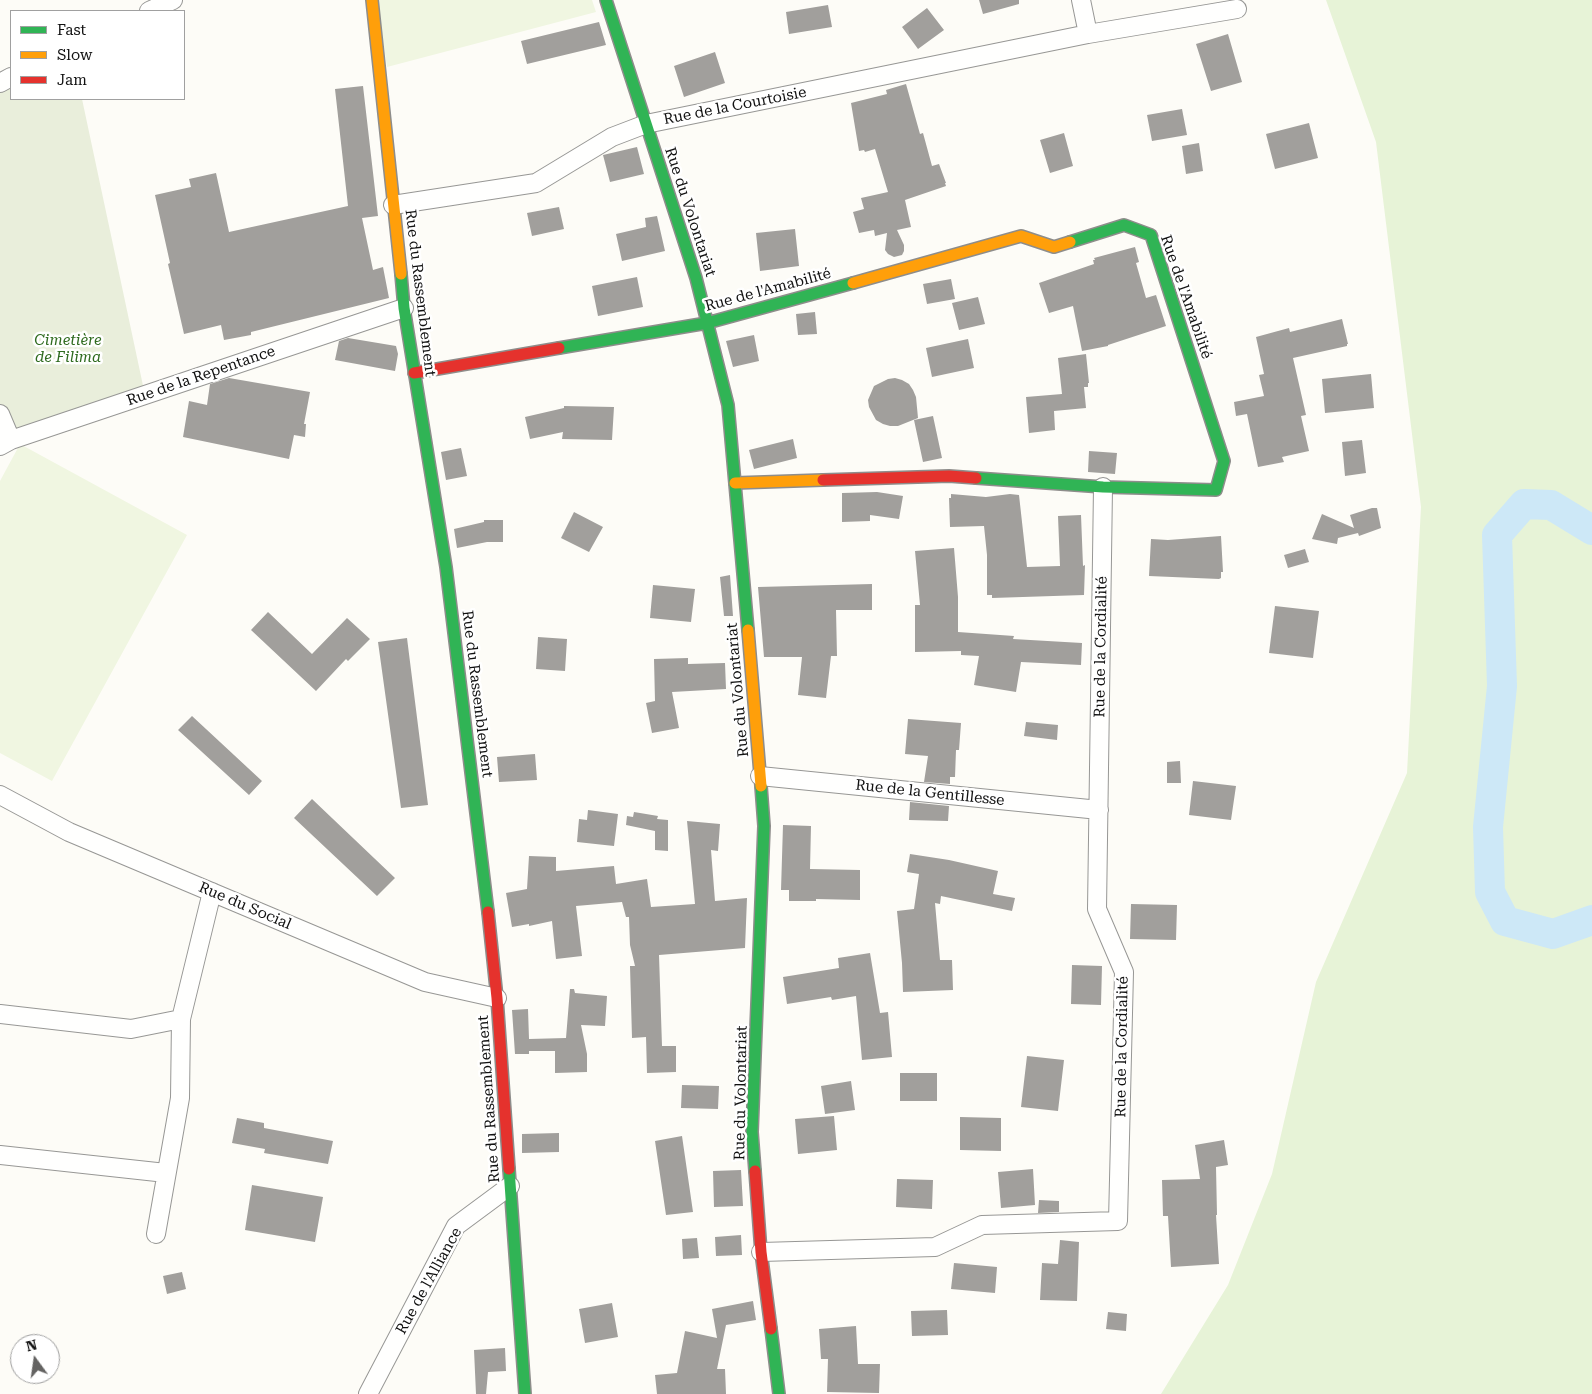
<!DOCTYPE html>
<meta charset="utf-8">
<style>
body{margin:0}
#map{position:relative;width:1592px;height:1394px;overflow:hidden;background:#fdfcf7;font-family:"Roboto Serif",serif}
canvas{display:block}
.legend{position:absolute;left:10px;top:10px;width:175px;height:90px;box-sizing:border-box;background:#fff;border:1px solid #a0a0a0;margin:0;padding:6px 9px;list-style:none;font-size:15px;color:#111}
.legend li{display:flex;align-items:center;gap:10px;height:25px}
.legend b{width:25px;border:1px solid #a0a0a0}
.north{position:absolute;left:10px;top:1334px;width:50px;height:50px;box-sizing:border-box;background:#fff;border:1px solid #a0a0a0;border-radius:50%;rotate:346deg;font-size:14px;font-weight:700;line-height:20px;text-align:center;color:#111}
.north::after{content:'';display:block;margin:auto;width:18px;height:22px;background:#646362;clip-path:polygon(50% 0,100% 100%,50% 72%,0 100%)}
</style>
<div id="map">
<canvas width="1592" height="1394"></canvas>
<ul class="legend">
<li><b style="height:6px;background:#30b455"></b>Fast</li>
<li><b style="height:6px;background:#ff9f0a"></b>Slow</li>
<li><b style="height:6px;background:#e5322d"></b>Jam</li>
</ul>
<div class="north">N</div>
</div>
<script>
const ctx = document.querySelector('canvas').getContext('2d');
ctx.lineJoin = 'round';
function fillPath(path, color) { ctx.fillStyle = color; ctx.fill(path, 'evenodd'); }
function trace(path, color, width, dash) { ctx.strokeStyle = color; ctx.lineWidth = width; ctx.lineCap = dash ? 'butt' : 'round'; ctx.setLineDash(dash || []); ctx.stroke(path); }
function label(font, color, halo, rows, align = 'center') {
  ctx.font = font + ' "Roboto Serif",serif'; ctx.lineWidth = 5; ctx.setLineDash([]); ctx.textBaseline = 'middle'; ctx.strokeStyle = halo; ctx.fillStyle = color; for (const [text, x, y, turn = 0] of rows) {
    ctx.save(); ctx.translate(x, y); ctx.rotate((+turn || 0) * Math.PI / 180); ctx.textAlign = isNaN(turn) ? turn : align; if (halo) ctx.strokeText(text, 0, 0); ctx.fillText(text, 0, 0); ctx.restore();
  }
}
const green = new Path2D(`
 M1326,0H1592V1394H1161L1228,1285L1272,1174L1316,982L1407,773L1421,507L1376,142Z`);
const cemetery = new Path2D(`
 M11,76V99H82L145,395L11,440L0,414V82Z`);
const pitch = new Path2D(`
 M377,0H592L596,12L387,67Z
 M20,444L187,535L52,781L0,753V481Z`);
const river = new Path2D(`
 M1592,530L1551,505L1524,504L1497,535L1502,686L1488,827L1490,892L1505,921L1553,934L1592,920`);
const building = new Path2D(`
 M979,0H1019V4L983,14Z
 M828,5L832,27L789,34L786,12Z
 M927,8L944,30L918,49L902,27Z
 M599,22L606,45L527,64L521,41Z
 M1228,34L1242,82L1211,91L1196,44Z
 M715,52L725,83L684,97L674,66Z
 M906,84L920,134L923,133L932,166L939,164L946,183H945L946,186L905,200L911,227L897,230L904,245V251L902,255L894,257L888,254L885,250L887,233L875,236L874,230L859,233L853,212L864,209L861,198L888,192L875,149L865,152L864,150L859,151L851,103L887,94L886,90Z
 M363,86L378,216L362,218L373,270L383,267L389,298L251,332V335L224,340L221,325L184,334L168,264L170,263L155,195L191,187L189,179L216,173L229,232L348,206L335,89Z
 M1182,109L1187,135L1152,141L1147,115Z
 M1309,123L1318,158L1275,169L1266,134Z
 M1064,133L1073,166L1050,173L1040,140Z
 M1199,143L1203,171L1186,174L1182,146Z
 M637,147L644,174L610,182L603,155Z
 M559,207L564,229L532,236L527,213Z
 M657,216L665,251L622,261L616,234L646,227L645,218Z
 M795,229L799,266L760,271L756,233Z
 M1135,247L1139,262L1136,263L1146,298L1156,295L1166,326L1108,345V346L1082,351L1073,306L1049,313L1039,283L1094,264L1093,260H1095L1094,258Z
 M637,277L643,307L598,316L592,286Z
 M951,279L955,299L927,304L923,284Z
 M978,297L985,324L959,330L952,303Z
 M815,312L817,334L798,335L796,314Z
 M1342,319L1348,344H1347V346L1293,358L1306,415L1301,416L1309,451L1282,457L1284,462L1258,467L1247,414L1236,416L1234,402L1264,396L1259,375L1264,374L1256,337L1289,328L1290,332Z
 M754,335L759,361L733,367L726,341Z
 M348,338L396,346L398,354L395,371L335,360L339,341Z
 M968,339L974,368L932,377L926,348Z
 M1086,354L1089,383H1088V387H1084L1086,408L1054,411L1055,430L1029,433L1026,397L1062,394L1058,358Z
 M1371,374L1374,408L1325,413L1322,379Z
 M229,378L310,392L304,424H306L305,437L294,435L289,459L183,437L189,401L207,405L210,384Z
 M895,378L902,380L909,384L913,390L916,397L918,418L898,426H890L883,424L876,420L869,407L868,400L874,386L888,379Z
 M564,406L614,407L612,440L562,439L563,432L530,439L525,417L564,408Z
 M933,416L942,458L923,462L914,420Z
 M793,439L797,458L754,469L749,450Z
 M1362,440L1366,473L1345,476L1342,442Z
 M461,448L467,476L446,480L441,452Z
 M1089,451L1117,453L1115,474L1088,472Z
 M877,492L903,496L899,519L870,515V521L842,522V493Z
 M951,494L986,497L1010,494L1019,495L1027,567L1060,566L1058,516L1081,515L1083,566L1085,565L1084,595L992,598V595H987V555L984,526L950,527L949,498H951Z
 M1372,508H1377L1381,528L1359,536L1358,533L1338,538L1337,544L1312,539L1322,514L1354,528L1350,515Z
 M574,512L603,527L589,552L561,538Z
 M484,520H503V542H487L457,548L454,529L484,522Z
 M1221,536L1223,572H1221V578L1219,579L1149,576L1151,539L1168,540Z
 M954,548L958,597V632L1014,636L1013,639L1082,643L1081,665L1021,662L1016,692L974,685L979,656L961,655V651L915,652V605H920L915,551Z
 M1305,549L1309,562L1288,568L1284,555Z
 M730,575L733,616H724L720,577Z
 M872,584V610H836L837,656H831L826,698L798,695L802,657H764L758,587Z
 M653,585L695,589L691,622L650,618Z
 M1275,606L1319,611L1313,658L1269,653Z
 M268,612L312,654L347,618L370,639L348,661L346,659L316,691L251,630Z
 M538,637L567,639L565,671L536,669Z
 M407,638L428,805L401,808L378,642Z
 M688,658V664L725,663L726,689L672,692L679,728L652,733L646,703L655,701L654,659Z
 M192,716L262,781L249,795L178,730Z
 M908,719L961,723L959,750H956L955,777H950V784L924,782L928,756L905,754Z
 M1026,722L1058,725L1057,740L1024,736Z
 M535,754L537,780L499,782L497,757Z
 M1180,761L1181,783H1167V762Z
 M1193,781L1236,786L1231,820L1189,815Z
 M312,799L395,878L377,896L294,818Z
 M910,802L949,806L948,821L909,820Z
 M588,810L618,814L614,846L577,842L579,819L587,820Z
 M634,812L658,816L657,819L668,820V851L655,850V831L626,825L627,816L633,817Z
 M687,821L720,824L718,851L711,850L715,901L747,898L745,948L659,955L662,1046H676V1072L647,1073L646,1037L632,1038L630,966H635L630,945L629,917H626L622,902L576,906L582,956L556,959L552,921L529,926V924L512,927L506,893L527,889L529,856L556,857V871L614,866L616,884L647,879L651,907L695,904Z
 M783,825L811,826L810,869L860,870V900L816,899V901H789V890H781Z
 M910,854L949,860L998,871L993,894L1015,898L1012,911L941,896L940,904L935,903L940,960H952L953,990L903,992L902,963L897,911L914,909L919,874L907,872Z
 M1131,904L1177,905L1176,940L1130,939Z
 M870,953L880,1013L888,1012L892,1057L862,1060L856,996L832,1000L831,997L787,1004L783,977L839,968L838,958Z
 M1072,965L1102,966L1101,1005L1071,1004Z
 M570,989H574L575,993L607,996L605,1026L581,1025L587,1054V1072L555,1073V1051H529V1054H515L512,1010L528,1009L529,1039L566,1038Z
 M1027,1056L1064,1060L1058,1111L1021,1107Z
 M900,1073H937V1101H900Z
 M851,1081L855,1110L825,1114L821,1086Z
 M682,1085L719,1086L718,1109L681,1108Z
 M834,1116L837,1150L798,1154L795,1119Z
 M960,1117L1001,1118V1151L960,1150Z
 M237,1118L264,1123V1128L333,1141L328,1164L264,1153L265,1149L232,1143Z
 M559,1133V1152L522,1153V1134Z
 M682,1136L693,1212L666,1215L655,1141Z
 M1224,1140L1228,1165L1216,1167L1217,1215H1216L1219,1264L1171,1267L1168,1216H1163L1162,1180L1200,1179L1195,1145Z
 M1033,1169L1035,1205L1001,1208L998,1172Z
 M741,1170L743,1206L714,1207L713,1171Z
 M897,1179L933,1180L932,1209L896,1207Z
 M252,1185L323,1197L315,1242L245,1230Z
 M1039,1200L1059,1201V1212L1038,1213Z
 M741,1235L742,1255L716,1256L715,1237Z
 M697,1238L699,1258L683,1259L682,1239Z
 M1060,1240L1079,1242L1077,1301L1040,1300L1042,1263L1058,1264Z
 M954,1263L997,1267L995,1293L951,1289Z
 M182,1272L186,1289L167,1294L163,1276Z
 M753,1301L756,1320L726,1325L717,1369H725L726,1394H657L655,1375L677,1373L685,1331L717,1338L712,1309Z
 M612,1303L618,1337L585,1343L579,1309Z
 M947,1310L948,1335L912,1336L911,1311Z
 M1108,1312L1127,1314L1126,1331L1106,1329Z
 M856,1326L858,1364H880L879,1393L827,1392L828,1359H821L819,1329Z
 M505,1348L506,1371L488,1372L486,1394H476L474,1350Z`);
const street = new Path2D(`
 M1081,0L1088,34
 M149,11L173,0
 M0,83L11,77
 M393,205L536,183L612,137L646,124L1088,34L1237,9
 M0,414L11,440
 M0,446L11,440L404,308
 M760,776L1099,810
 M0,795L69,832L425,982L497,998
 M0,1014L131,1029L181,1019L212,892
 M0,1155L166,1173
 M156,1234L180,1098L181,1019
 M761,1252L935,1247L982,1225L1118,1221L1124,972L1097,909L1103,487
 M368,1394L456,1226L510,1186`);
const fast = new Path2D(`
 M606,0L696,278L728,405L748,630
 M401,274L404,308L446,567L488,912
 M559,348L707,323L853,283
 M976,478L1103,487L1216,490L1224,461L1151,235L1124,225L1070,242
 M509,1169L525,1394
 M755,1171L752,1132L764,826L761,786
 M771,1329L779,1394`);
const slow = new Path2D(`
 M372,0L401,274
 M853,283L1021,236L1054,247L1070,242
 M735,483L823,480
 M748,630L761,786`);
const jam = new Path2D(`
 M414,373L559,348
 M823,480L949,476L976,478
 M488,912L497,998L509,1169
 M755,1171L761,1252L771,1329`);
const streetNames = [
 ["Rue de la Courtoisie",735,106,-11],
 ["Rue du Volontariat",690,212,72],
 ["Rue de l'Amabilité",768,290,-15],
 ["Rue du Rassemblement",420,293,83],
 ["Rue de l'Amabilité",1186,297,71],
 ["Rue de la Repentance",201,376,-19],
 ["Rue de la Cordialité",1101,647,-89],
 ["Rue du Volontariat",738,690,-95],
 ["Rue du Rassemblement",477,694,83],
 ["Rue de la Gentillesse",930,793,6],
 ["Rue du Social",245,906,23],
 ["Rue de la Cordialité",1122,1047,-89],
 ["Rue du Volontariat",741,1093,-89],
 ["Rue du Rassemblement",489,1099,-94],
 ["Rue de l'Alliance",429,1281,-61]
];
const parkNames = [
 ["Cimetière",68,341],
 ["de Filima",68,358]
];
fillPath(green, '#e7f3d7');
fillPath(cemetery, '#e9eedb');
fillPath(pitch, '#f0f6e1');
trace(river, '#cde8f7', 30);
fillPath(building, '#a19f9c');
trace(street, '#979795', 20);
trace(fast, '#8e8d8b', 14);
trace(slow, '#8e8d8b', 14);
trace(jam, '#8e8d8b', 14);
trace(street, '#fffffe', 18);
trace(fast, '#30b455', 11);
trace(slow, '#ff9f0a', 11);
trace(jam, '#e5322d', 11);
label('15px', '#111', '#fff', streetNames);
label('italic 15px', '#2f6b1f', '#fff', parkNames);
</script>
